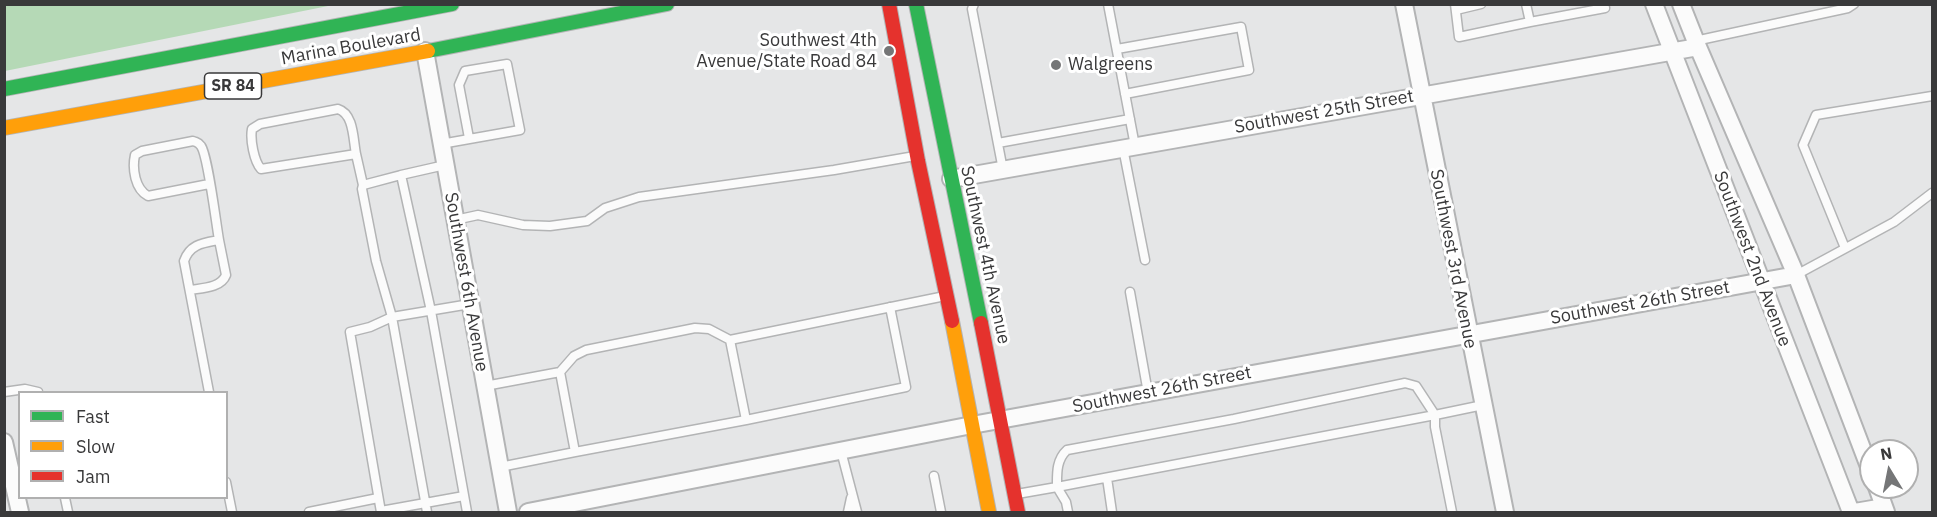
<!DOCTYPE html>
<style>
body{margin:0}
#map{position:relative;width:1937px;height:517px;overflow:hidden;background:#e5e6e7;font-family:"IBM Plex Sans",sans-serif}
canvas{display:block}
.frame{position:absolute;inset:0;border:6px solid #39393a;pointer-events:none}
.legend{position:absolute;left:18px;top:391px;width:210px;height:108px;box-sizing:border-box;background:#fff;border:2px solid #b0b0b0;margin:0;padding:8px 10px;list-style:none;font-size:18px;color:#39393a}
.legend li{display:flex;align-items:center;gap:12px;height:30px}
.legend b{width:30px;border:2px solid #b0b0b0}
.north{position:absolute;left:1859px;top:439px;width:60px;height:60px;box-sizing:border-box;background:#fff;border:2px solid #b0b0b0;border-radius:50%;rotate:350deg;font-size:16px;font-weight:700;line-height:24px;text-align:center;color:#39393a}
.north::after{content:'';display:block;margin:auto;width:21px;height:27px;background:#757677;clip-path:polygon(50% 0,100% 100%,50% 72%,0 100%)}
</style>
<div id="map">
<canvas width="1937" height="517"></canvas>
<div class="frame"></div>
<ul class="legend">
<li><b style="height:8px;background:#30b455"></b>Fast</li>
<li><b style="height:8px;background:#ff9f0a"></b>Slow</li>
<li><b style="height:8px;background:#e5322d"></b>Jam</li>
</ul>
<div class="north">N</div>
</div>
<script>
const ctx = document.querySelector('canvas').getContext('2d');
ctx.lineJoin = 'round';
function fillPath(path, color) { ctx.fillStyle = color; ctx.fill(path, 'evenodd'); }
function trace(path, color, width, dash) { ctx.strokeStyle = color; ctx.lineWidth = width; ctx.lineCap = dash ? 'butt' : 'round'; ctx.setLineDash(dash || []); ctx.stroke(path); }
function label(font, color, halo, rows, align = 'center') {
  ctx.font = font + ' "IBM Plex Sans",sans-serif'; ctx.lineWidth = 6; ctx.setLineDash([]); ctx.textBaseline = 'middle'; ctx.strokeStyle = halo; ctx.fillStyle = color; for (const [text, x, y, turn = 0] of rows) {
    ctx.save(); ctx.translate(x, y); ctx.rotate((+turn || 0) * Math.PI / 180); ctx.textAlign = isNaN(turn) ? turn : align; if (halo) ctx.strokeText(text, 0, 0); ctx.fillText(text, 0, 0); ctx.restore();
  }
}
const green = new Path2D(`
 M5,4H333V5L5,71Z`);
const lane = new Path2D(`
 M974,4L972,9L1003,170
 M1108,4L1135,146
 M1455,4L1459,37L1530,22
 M1526,4L1530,22L1605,8L1604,4
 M1456,10L1481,4
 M1695,41L1848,8L1854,4
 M1117,49L1241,27L1249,70L1125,94
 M998,143L1130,119
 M441,144L520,130L507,64L465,71L459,85L469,138
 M1123,148L1145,260
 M356,154C353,139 354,114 338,109L260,124L252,129C250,140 254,161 261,169L356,154L363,185
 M445,165L401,175L431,311L467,512
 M209,184L148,196C135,189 132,169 135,155L142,151L193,141C198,143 198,142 201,146C208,156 216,223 219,240C203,243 190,244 184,261L209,392
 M455,220L478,215L523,225L550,226L587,221L605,208L639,197L834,170L915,156
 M1845,248L1803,145L1816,115L1932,96
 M1796,275L1894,222L1932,193
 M190,290C202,288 221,288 226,275L219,240
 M1130,292L1148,393
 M485,386L560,372L574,356L586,350L695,328L709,329L730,340L945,296
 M4,392L25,389L38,392
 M746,420L906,387L890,307
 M841,451L857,512
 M575,452L746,420L730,340
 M500,467L575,452L560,372
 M934,476L941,512
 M1107,478L1112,512
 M226,482L232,512
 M1017,494L1057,487L1066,502L1068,512
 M65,498L68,512
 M381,511L464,496
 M309,512L378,498
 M381,512L350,332L370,327L392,317L376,261L362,189L363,185L367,184L401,175
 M427,512L392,317L470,304
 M848,512L851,498
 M1452,512L1435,427V415L1057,487C1057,474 1056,460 1067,450L1234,419L1405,383L1416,386L1435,415L1483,405`);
const street = new Path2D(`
 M1404,4L1505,512
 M1654,4L1851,512
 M1681,4L1698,47L1796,275L1871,472
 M425,51L508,512
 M951,179L1698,47
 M4,442L20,512
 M1877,487L1886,512
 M528,512L972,425L1796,275
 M1855,512L1884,507`);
const fast = new Path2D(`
 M916,4L981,323
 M428,51L667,4
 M4,89L452,4`);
const slow = new Path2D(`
 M4,128L428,51
 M952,321L989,512`);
const jam = new Path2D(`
 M889,4L918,161L952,321
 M981,323L1018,512`);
const markers = [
 [889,51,6,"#757677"],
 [1056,65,6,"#757677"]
];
const shields = [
 [233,86,57]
];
const shieldNames = [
 ["SR 84",233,86]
];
const poiNames = [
 ["Southwest 4th",877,41],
 ["Avenue/State Road 84",877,62],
 ["Walgreens",1068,65,"left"]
];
const streetNames = [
 ["Marina Boulevard",351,47,-10],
 ["Southwest 25th Street",1324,112,-10],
 ["Southwest 4th Avenue",985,255,78],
 ["Southwest 3rd Avenue",1453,259,79],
 ["Southwest 2nd Avenue",1752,259,69],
 ["Southwest 6th Avenue",466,282,80],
 ["Southwest 26th Street",1640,303,-10],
 ["Southwest 26th Street",1162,390,-11]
];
fillPath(green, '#b5d9b6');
trace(lane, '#b3b4b5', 11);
trace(street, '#b3b4b5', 20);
trace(fast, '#b3b4b5', 16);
trace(slow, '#b3b4b5', 16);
trace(jam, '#b3b4b5', 16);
trace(lane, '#fbfbfb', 8);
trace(street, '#fbfbfb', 16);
trace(fast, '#30b455', 14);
trace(slow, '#ff9f0a', 14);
trace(jam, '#e5322d', 14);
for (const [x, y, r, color] of markers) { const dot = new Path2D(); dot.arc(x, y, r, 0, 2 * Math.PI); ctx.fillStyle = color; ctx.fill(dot); trace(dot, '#fff', 2); }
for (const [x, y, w] of shields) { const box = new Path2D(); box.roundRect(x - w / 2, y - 13, w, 26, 4.5); ctx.fillStyle = '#fff'; ctx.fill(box); trace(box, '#39393a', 1.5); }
label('bold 16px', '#39393a', null, shieldNames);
label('18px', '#39393a', '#fff', poiNames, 'right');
label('18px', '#39393a', '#fff', streetNames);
</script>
